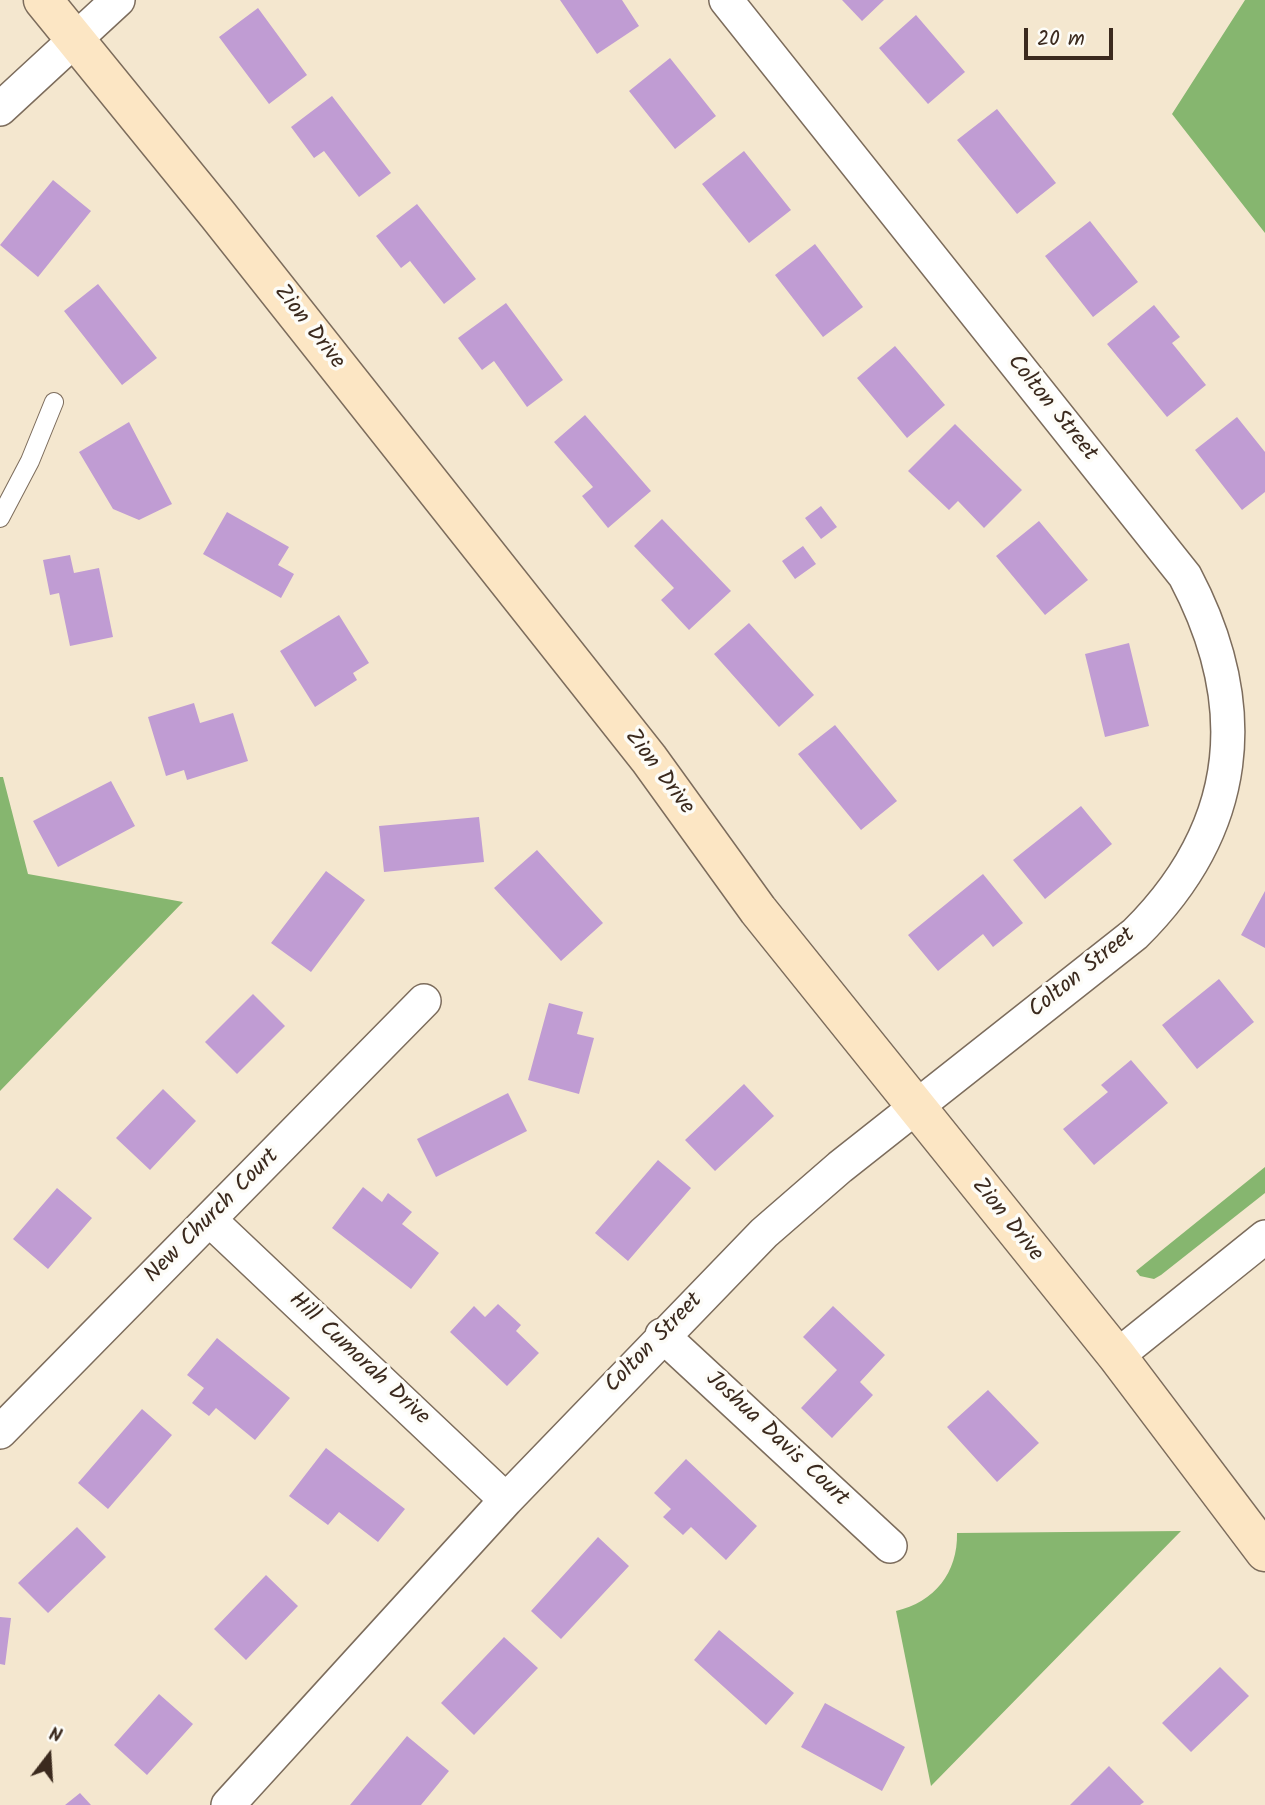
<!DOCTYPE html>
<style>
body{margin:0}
#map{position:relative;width:1265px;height:1805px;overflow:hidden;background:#f4e7cf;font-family:Kalam,sans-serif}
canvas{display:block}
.north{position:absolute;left:14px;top:1721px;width:70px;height:70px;-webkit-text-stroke:5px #fdfcf7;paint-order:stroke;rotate:17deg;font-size:19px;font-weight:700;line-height:28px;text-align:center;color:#3b2a1e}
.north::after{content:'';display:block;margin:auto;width:24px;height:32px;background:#3b2a1e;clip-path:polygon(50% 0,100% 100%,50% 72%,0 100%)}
.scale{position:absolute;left:1024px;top:28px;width:89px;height:32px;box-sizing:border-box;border:4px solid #3b2a1e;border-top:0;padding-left:9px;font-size:21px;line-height:24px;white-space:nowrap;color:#3b2a1e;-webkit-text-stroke:5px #fdfcf7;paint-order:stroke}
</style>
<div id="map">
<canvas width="1265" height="1805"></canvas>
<div class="north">N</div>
<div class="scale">20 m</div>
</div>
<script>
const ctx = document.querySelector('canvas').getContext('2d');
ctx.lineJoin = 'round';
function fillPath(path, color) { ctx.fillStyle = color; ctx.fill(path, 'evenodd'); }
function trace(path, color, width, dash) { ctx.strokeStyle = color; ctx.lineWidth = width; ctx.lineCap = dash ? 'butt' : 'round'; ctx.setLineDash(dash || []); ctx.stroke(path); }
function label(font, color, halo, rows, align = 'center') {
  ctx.font = font + ' Kalam,sans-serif'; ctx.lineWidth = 7; ctx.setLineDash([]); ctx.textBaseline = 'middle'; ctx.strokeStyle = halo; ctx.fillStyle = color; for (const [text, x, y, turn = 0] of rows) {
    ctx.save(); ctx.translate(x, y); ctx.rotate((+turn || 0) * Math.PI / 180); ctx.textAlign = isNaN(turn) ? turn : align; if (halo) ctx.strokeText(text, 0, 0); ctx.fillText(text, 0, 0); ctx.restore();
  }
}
const forest = new Path2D(`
 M1245,0H1265V233L1172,114Z
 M0,777H3L28,874L183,902L0,1091Z
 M1265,1167V1193L1161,1275L1154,1279L1140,1276L1136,1271Z
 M1181,1531L931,1786L896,1611C934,1602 958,1573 957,1533Z`);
const building = new Path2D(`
 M560,0H622L639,26L597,54Z
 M842,0H884L862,21Z
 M258,8L307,75L269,104L219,37Z
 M916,15L965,72L928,104L879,48Z
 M670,58L716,116L675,149L629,91Z
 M332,96L391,173L359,197L324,151L314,158L291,127Z
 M997,109L1056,183L1017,214L957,140Z
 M744,151L791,210L749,243L702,184Z
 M53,180L91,211L38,277L0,245Z
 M417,204L476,279L444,304L410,261L401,268L376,236Z
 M1090,221L1138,282L1093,317L1045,256Z
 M815,244L863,307L823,337L775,275Z
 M98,284L157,358L122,385L64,311Z
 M506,303L563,380L527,407L494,361L482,370L458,338Z
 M1154,305L1180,337L1172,343L1206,385L1167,417L1107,344Z
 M895,346L945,405L907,438L857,378Z
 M585,415L651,491L608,528L582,496L593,487L554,442Z
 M1237,417L1265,452V492L1242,510L1195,450Z
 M129,422L172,504L139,520L113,509L79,452Z
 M955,424L1022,490L984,528L958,501L949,510L908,471Z
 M821,506L837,527L821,539L805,518Z
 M227,512L289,547L278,565L294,574L281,598L203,554Z
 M662,519L731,591L689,630L661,600L674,588L634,546Z
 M1039,521L1088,580L1045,615L996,556Z
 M803,546L816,564L795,579L782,561Z
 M70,555L74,573L99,568L113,637L70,646L59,593L50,595L43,560Z
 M339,615L369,663L353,673L357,680L315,707L280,651Z
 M749,623L814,695L779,727L714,654Z
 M1129,643L1149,726L1105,737L1085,654Z
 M194,703L200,723L233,713L248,761L187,780L184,770L166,776L148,717Z
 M835,725L897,801L861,830L798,754Z
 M111,781L135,826L58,867L33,821Z
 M1081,806L1112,844L1045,899L1013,860Z
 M479,817L484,862L384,872L379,826Z
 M537,850L603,923L561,961L494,888Z
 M326,871L365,900L311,972L271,943Z
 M983,874L1023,923L993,947L983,934L938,971L908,935Z
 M1265,891V948L1241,935Z
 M1219,979L1254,1022L1197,1069L1162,1025Z
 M253,994L285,1026L237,1074L205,1042Z
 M549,1003L583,1012L577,1034L594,1038L579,1094L528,1080Z
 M1131,1060L1168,1103L1094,1165L1063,1129L1108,1092L1101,1085Z
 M744,1084L774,1116L715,1171L685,1140Z
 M163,1089L196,1121L150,1170L116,1138Z
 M508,1093L527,1131L436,1177L417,1139Z
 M658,1160L691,1188L628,1261L595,1233Z
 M363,1187L382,1202L388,1193L412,1212L402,1224L439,1253L411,1289L332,1228Z
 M57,1188L92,1218L48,1269L13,1239Z
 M498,1304L521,1325L516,1331L539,1353L507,1386L450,1332L474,1306L485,1317Z
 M833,1306L885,1355L860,1382L873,1395L832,1438L801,1408L837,1370L803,1337Z
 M217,1338L290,1398L255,1440L216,1408L209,1416L192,1403L204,1388L187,1375Z
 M988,1390L1039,1443L997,1482L947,1427Z
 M142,1409L172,1435L108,1509L78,1483Z
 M326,1448L405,1509L378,1542L339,1512L328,1525L289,1496Z
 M686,1459L757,1526L726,1560L691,1527L683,1535L663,1517L671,1509L654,1493Z
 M77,1527L106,1557L48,1613L18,1583Z
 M598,1537L629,1566L561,1639L531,1611Z
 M266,1575L298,1606L246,1660L214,1629Z
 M0,1617L11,1618L5,1665L0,1664Z
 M719,1630L794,1693L766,1725L694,1660Z
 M504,1637L538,1668L474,1735L441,1703Z
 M1220,1667L1249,1696L1191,1752L1162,1723Z
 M159,1694L193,1724L147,1775L114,1745Z
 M825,1703L905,1747L882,1791L801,1747Z
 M407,1736L449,1771L421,1805H350Z
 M1109,1766L1144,1802L1140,1805H1070Z
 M80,1793L91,1805H65Z`);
const lane = new Path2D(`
 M0,518L30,461L54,402`);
const street = new Path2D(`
 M0,109L118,0
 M211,1221L506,1500
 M662,1335L890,1546
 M1117,1356L1265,1237
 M0,1432L424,1001
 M228,1805L506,1500L764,1233L840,1167L1135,934C1241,829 1254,707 1185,576L726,0`);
const secondary = new Path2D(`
 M43,0L218,215L649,759L758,910L1117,1356L1265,1552`);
const streetNames = [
 ["Zion Drive",308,328,52],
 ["Colton Street",1051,409,51],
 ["Zion Drive",658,773,53],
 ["Colton Street",1083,974,-39],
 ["New Church Court",213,1217,-45],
 ["Zion Drive",1006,1221,51],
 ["Colton Street",655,1344,-46],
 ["Hill Cumorah Drive",358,1360,43],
 ["Joshua Davis Court",776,1440,43]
];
fillPath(forest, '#86b66f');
fillPath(building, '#c09cd3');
trace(lane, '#7c6c5c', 20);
trace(street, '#7c6c5c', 36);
trace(secondary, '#7c6c5c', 41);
trace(lane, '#fff', 18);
trace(street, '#fff', 33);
trace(secondary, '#fce6c4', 38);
label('23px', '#3b2a1e', '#fdfcf7', streetNames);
</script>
